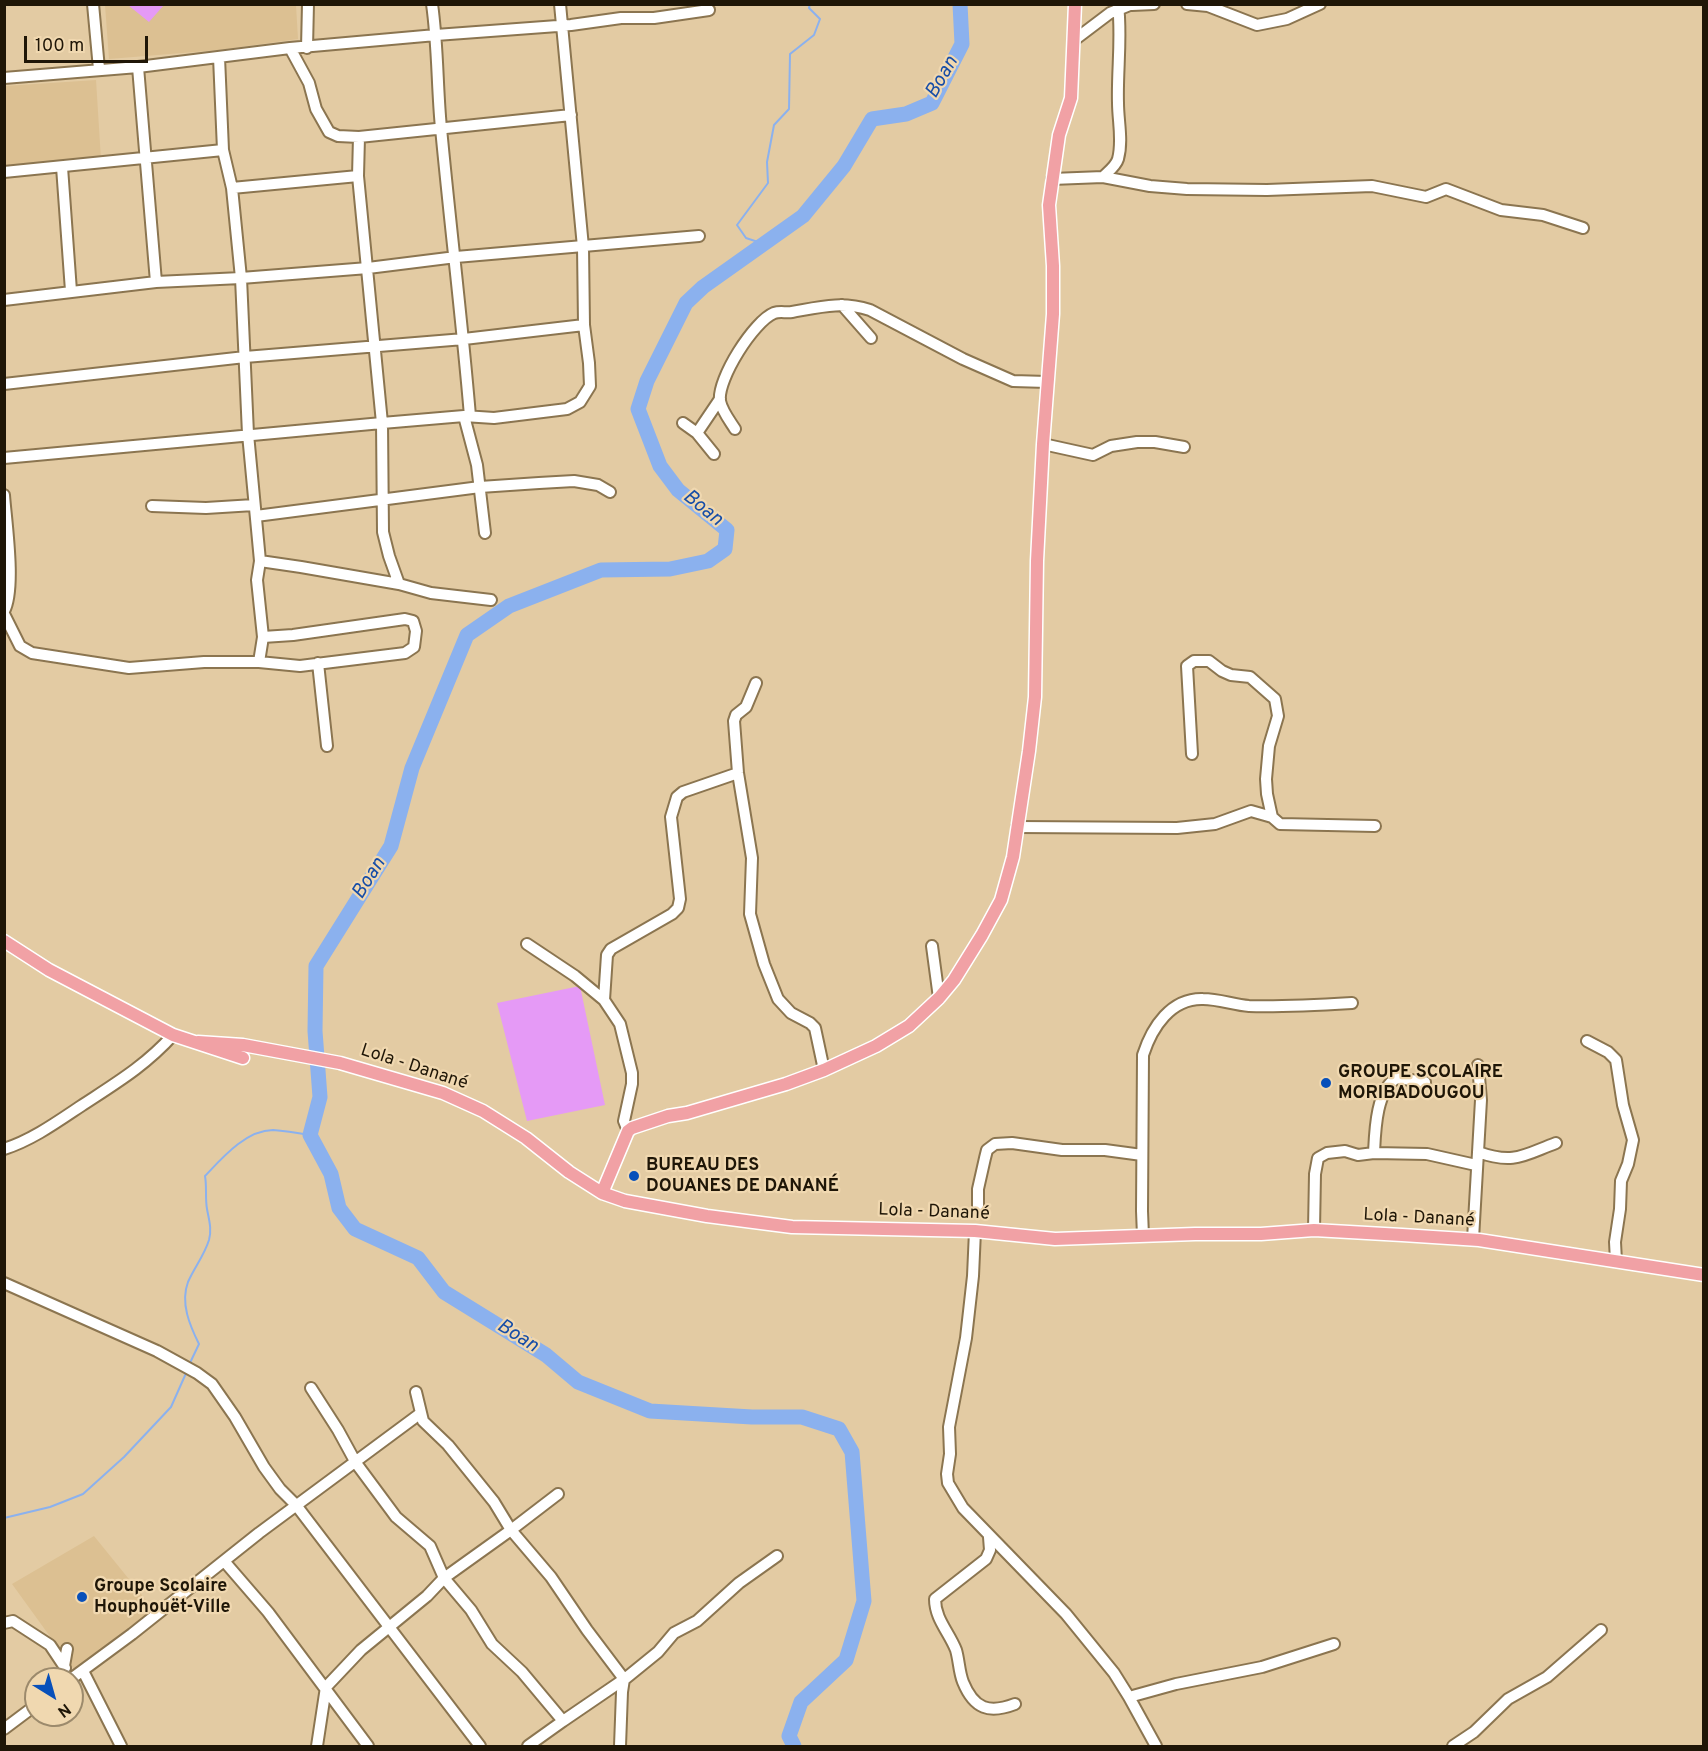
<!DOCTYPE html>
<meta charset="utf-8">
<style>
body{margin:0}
#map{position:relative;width:1708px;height:1751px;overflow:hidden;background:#e3cba3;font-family:Overpass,sans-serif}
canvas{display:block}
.frame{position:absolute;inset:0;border:6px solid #1f1607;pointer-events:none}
.north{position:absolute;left:24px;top:1667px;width:60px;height:60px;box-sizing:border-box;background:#f0d8b0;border:2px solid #9c8a6c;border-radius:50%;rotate:143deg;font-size:16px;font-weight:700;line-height:24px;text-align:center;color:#1f1607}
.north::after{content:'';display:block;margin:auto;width:21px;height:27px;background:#0850ba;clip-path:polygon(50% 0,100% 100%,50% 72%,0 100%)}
.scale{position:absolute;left:24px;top:36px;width:124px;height:27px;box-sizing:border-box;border:3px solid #1f1607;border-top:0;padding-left:8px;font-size:18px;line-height:21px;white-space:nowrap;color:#1f1607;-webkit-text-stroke:4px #f0d8b0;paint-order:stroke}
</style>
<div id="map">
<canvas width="1708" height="1751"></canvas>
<div class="frame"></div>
<div class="north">N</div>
<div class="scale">100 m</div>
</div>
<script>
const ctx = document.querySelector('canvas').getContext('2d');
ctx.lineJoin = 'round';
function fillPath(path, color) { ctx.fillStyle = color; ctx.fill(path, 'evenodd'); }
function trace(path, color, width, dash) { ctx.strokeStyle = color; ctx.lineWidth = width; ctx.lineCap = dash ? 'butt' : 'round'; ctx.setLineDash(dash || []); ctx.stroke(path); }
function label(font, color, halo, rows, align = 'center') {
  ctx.font = font + ' Overpass,sans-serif'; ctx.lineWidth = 4.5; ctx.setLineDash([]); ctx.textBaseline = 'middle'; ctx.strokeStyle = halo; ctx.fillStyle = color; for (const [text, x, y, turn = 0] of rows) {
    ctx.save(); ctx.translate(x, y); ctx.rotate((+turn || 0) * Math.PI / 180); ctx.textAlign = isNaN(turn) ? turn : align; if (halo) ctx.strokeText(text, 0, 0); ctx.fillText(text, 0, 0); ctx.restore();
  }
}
const built = new Path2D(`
 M105,5H296L298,39L219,50L109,59Z
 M96,80L101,160L5,168V86Z
 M94,1536L154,1610L75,1671L12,1584Z`);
const green = new Path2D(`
 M128,5H164L149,22Z
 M580,986L605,1105L527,1121L497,1003Z`);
const stream = new Path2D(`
 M764,244L746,238L737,225L768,183L767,162L774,125L789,109L790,54L814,35L820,19L809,8L810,4
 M189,1365L199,1344C190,1326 180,1303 188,1282C194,1268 204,1256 209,1240C212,1229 209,1220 207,1209C205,1198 207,1187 205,1176C222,1158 246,1130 273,1130C285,1131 298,1133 310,1135
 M4,1518L50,1507L83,1494L124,1457L171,1407L187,1371`);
const river = new Path2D(`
 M794,1746L789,1736L801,1702L846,1660L864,1601L852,1452L839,1429L802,1417H752L650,1411L578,1382L546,1355L444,1292L418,1258L355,1229L339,1208L331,1174L310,1135L320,1097L315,1031L316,966L391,846L412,768L467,635L509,606L601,570L670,569L708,561L725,549L727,530L678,490L660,466L638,409L647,381L686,303L703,287L803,216L844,166L872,119L906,114L932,103L962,44L960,4`);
const minor = new Path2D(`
 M93,4L99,69
 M432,4C438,46 437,87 441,128C450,224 462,320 470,416
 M1187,4L1208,6L1257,25L1287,19L1320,4
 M1132,5L1154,4
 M1073,41L1110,13L1132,4
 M290,48L309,83L316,109L329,132L338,136L359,137L571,115
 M307,48L308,4
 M138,67L156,282
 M4,78L138,67L290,48L436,35L571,25L621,18H654L709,10
 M359,137L358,176L382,423L383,532L389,556L399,584L431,593L491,600
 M62,167L71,291
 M4,172L223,150
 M1103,177C1108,172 1116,166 1118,159C1123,141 1118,121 1118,103C1117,70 1122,38 1118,4
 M1052,179L1103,177L1150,186L1187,189L1267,190L1372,186L1426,197L1446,189L1501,210L1543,215L1583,228
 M232,188L358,176
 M4,300L156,282L241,278L368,268L456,257L699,236
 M842,305L871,338
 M4,384L245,357L464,339L584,325
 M464,416L477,465L485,533
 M683,423L697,433L714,454
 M735,429C730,421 722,411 720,401C717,379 754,321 774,313C780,311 786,313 792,312C820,307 841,301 870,310L963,359L1013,381L1047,382
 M697,433L720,399
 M1043,444L1093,455L1111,446L1137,442H1155L1184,447
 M4,458L382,423L464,416L494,418L567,409L580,402L590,386L589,363L584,325L583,247L560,4
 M4,495C6,522 16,589 4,611
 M152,506L206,508L254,505
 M256,516L480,487L539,483L574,481L598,485L610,492
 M260,561L301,567L399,584
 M4,614L20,646L32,653L129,668L204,662H259L263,637L257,580L260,561L248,434L241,278L232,188L223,150L219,57
 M259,662L300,666L405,653L414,647L416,631L413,621L405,619L293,635L263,637
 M318,663L327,746
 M756,683L746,707L736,715L734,721L738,773L752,858L750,914L764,964L778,999L791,1013L810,1023L815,1028L824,1070
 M1192,754L1187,666L1194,661H1209L1222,671L1231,675L1250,677L1275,699L1278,716L1269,746L1266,779L1267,794L1272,817
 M1017,827L1177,828L1215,824L1251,811L1272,817L1280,824L1375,826
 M527,944L575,976L604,1000L620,1024L632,1073V1084L624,1121L628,1131
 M932,946L939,998
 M604,1000L607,955L611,949L672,914L678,908L680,899L671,817L677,797L683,792L738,773
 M1587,1041L1608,1052L1616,1060L1623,1105L1633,1140L1628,1164L1621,1181L1620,1209L1615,1242L1616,1261
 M4,1149C32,1140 57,1122 81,1106C116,1083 145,1066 173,1035
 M1478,1152C1514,1165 1524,1155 1556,1143
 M1374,1153C1375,1132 1376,1089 1397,1078L1425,1082
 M978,1206V1189L985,1158L987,1150L995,1144L1012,1143L1062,1150H1105L1142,1155
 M1314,1230L1315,1174L1318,1158L1327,1153L1345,1151L1358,1155L1374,1153L1427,1154L1476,1165
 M975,1231L973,1276L966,1338L949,1427L950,1454L947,1474L948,1483L963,1508L1066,1614L1114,1673L1129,1697L1156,1746
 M1143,1236L1142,1211L1143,1055C1152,1027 1171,998 1203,999C1219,999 1234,1005 1249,1006C1284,1007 1318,1005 1352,1003
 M1473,1239L1481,1100L1478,1065
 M4,1283L157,1351L197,1373L212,1384L235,1417L264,1467L280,1489L296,1505L480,1746
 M311,1388L338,1430L356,1463L396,1517L430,1546L444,1578L471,1610L492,1644L522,1672L563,1721L528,1746
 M416,1392L423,1421L448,1445L494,1502L511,1530L551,1577L587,1630L624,1679L622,1692L620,1746
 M989,1537L990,1550L986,1559L935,1599C935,1619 949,1632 956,1650C959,1660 959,1672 963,1682C974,1709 989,1714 1015,1704
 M224,1561L268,1612L368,1746
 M4,1623L13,1621L50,1645L64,1666
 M65,1668L64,1666L67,1649
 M83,1671L121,1746
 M71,1679L132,1634L259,1533L421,1413
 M1129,1697L1176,1684L1262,1667L1334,1644
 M563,1721L626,1678L658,1652L674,1633L697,1621L739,1583L777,1556
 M4,1729L36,1705
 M317,1746L326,1687L361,1650L427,1596L444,1578L511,1530L558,1494
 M1453,1746L1474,1732L1508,1699L1547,1677L1601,1630`);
const major = new Path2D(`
 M4,941L49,970L173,1035L243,1058
 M198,1042L243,1045L340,1063L443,1093L483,1111L526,1138L569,1172L602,1193L625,1201L707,1216L792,1227L975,1231L1055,1239L1195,1234H1261L1314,1230L1402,1235L1479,1240L1704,1275
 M602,1193L628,1131L632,1128L668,1116L687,1113L786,1084L824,1070L876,1046L909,1026L939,998L954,980L982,935L1001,900L1013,857L1029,751L1035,697L1037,561L1043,444L1053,314V266L1049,205L1059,135L1071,98L1075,4`);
const markers = [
 [1326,1083,6,"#0850ba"],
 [634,1176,6,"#0850ba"],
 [82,1597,6,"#0850ba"]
];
const streetNames = [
 ["Lola - Danané",414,1068,18],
 ["Lola - Danané",934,1213,2],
 ["Lola - Danané",1419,1219,3]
];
const poiNames = [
 ["GROUPE SCOLAIRE",1338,1073],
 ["MORIBADOUGOU",1338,1094],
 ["BUREAU DES",646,1166],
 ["DOUANES DE DANANÉ",646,1187],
 ["Groupe Scolaire",94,1587],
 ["Houphouët-Ville",94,1608]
];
const waterNames = [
 ["Boan",943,78,-60],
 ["Boan",702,509,39],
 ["Boan",370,879,-58],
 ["Boan",517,1337,32]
];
fillPath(built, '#dcc092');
fillPath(green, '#e59af6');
trace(stream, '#8bb1ee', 2);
trace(river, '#8bb1ee', 15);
trace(minor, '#8b7550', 14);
trace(major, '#fff', 15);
trace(minor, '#fff', 10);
trace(major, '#f1a1a5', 12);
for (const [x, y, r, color] of markers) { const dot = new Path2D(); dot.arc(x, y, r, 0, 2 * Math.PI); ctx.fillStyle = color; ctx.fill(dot); trace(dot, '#f0d8b0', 2); }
label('18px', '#1f1607', '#f0d8b0', streetNames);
label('bold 18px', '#1f1607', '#f0d8b0', poiNames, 'left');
label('italic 20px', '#164da7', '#f0d8b0', waterNames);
</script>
